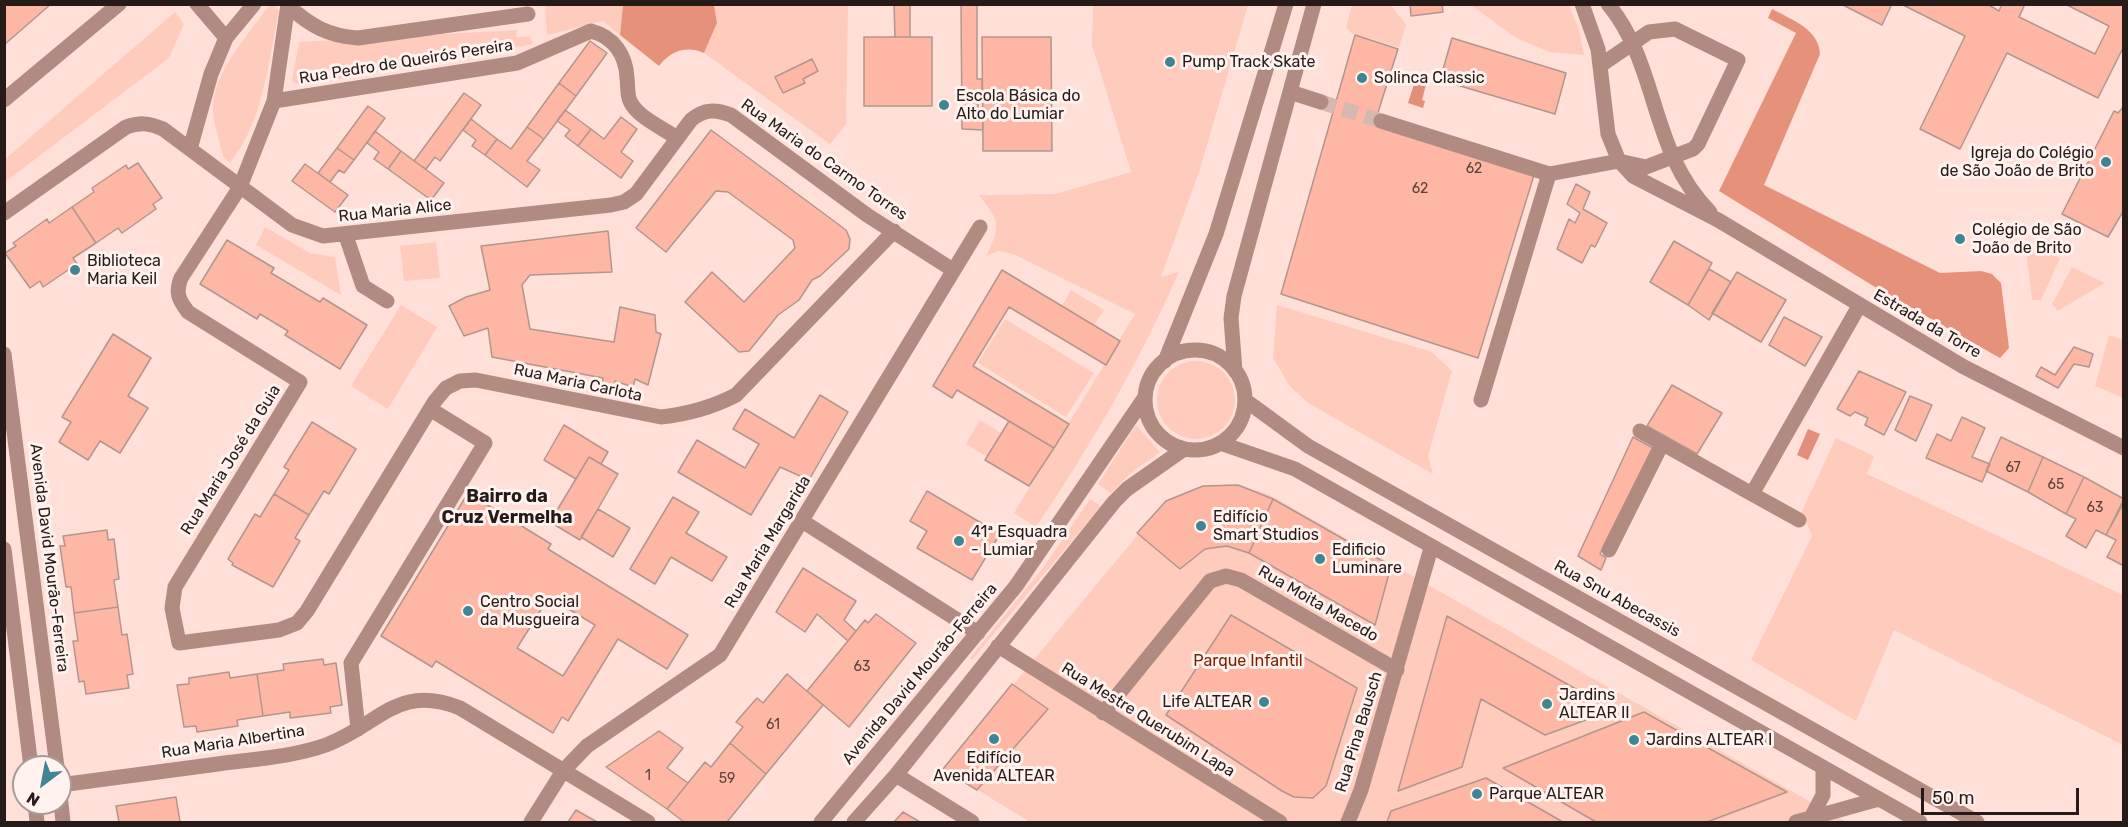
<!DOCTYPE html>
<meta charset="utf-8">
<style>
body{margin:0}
#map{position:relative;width:2128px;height:827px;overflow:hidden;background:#ffe0d8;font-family:Rubik,sans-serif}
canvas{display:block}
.frame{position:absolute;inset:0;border:6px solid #261b18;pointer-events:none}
.north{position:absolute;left:12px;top:755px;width:60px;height:60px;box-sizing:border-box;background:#fff2ef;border:2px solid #a89c99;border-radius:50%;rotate:212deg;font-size:16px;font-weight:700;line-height:24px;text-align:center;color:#261b18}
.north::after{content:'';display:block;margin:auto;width:21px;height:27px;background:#418494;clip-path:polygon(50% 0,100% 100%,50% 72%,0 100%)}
.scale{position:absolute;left:1921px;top:788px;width:158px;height:27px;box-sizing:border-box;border:3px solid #261b18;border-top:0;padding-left:8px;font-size:18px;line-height:21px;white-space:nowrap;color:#261b18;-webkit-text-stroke:4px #fff2ef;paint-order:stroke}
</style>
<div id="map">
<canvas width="2128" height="827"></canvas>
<div class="frame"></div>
<div class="north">N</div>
<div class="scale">50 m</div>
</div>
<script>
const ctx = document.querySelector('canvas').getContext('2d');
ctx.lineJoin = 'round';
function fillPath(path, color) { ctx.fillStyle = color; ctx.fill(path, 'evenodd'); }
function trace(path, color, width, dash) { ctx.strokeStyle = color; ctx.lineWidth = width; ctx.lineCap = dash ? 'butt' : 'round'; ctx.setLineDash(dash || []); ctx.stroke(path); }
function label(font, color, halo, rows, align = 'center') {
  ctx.font = font + ' Rubik,sans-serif'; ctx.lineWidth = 6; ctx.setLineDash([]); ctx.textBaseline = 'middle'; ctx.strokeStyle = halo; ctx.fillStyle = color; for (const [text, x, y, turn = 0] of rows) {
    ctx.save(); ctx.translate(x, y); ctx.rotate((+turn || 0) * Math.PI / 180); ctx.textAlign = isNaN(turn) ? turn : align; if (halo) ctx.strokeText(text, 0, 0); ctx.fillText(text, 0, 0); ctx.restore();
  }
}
const green = new Path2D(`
 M269,5H275L279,11C268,62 264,120 230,163L223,157C220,142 214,126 213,111C212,72 249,35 269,5Z
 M545,5H623L620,35L603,21L547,35Z
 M714,5H868L848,6L846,124L830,144L704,53L717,23Z
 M1093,5H1248L1200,169L1161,277L1179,272C1139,362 1091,446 1036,527L1014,513L1135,314L1013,254L999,251L986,256C1001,226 1000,222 979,195L1055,194L1131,172L1092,45Z
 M1352,5H1391L1406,25L1399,47L1351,33L1346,27Z
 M1471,5H1569L1579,30L1584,55L1550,52L1516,38Z
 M175,12L184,24L169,58L5,182V159Z
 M517,30L516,37L530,36L533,44L300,86L292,81L299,42Z
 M265,227L310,253L335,257L341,295L256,245Z
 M436,242L440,278L404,281L400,246Z
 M2025,242L2060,258L2041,300H2032Z
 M2072,267L2105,283L2058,311L2052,304Z
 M1071,290L1104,310L1094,325L1062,306Z
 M401,305L437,327L388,409L351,386Z
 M1277,305L1432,352L1452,371L1428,456L1433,474L1308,403L1289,385L1273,358Z
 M1005,319L1094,373L1066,417L978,363Z
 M2109,335L2123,340V398L2095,386Z
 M1157 400a39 39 0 1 1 78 0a39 39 0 1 1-78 0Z
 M980,420L1003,434L989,458L966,444Z
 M1136,425L1160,452L1131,473L1111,493L1098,484Z
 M1836,438L1874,456L1867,474L2123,595V745L1894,630L1856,721L1751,660L1812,536L1802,511Z
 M1238,485L1268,494L1846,822H1030L943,769L1166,501L1203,486Z
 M1090,499L1101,506L972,660L970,658L1043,568Z`);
const forest = new Path2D(`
 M623,5H714L717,23L704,53C687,45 670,51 659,66L620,35Z
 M1772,9C1792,20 1819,29 1820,54L1764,185L1940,273L1981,271L1992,274L2001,283L2009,348L2000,358L1875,287L1719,191L1796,33L1768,18Z`);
const water = new Path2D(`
 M1415,81L1426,85L1422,100L1425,101L1423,108L1408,103Z
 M1808,429L1820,434L1808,460L1797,455Z`);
const building = new Path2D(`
 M4,4H51L4,45Z
 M894,4H910V37H895Z
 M961,4H977V79H982V95L978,94V115H983V130L962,129Z
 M1410,4H1442L1443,12L1411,16Z
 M1841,4H1892L1882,25Z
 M1901,4H1987L1999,11L2002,4H2025L2019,17L2095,54L2109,26L2065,4H2124V46L2098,98L2007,53L1960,149L1920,129L1965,36Z
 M1355,35L1398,49L1375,122L1534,175L1478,358L1281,294Z
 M864,37H932V106H864Z
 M982,37H1051L1052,151H983Z
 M1452,38L1566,73L1555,114L1440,80Z
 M590,41L607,53L576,96L559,83Z
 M812,59L818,71L803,79L805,83L783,93L775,77Z
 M559,83L576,96L544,139L527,127Z
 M464,93L481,105L440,161L435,157L426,169L414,161Z
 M368,106L385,118L354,160L337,148Z
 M2124,106V210L2108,237L2062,214L2114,111L2118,113Z
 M565,110L591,129L578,146L565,136L570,130L557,121Z
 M621,117L637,129L621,152L633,161L621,178L578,146L591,129L604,139Z
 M471,119L497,139L485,155L472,146L476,140L463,130Z
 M527,127L544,139L527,161L540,170L527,187L485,155L497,139L511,149Z
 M711,130L846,230L850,239L849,249L820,276L812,280L799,300L778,315L749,351L739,352L685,302L712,272L744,302L795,248L793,240L728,192L716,191L666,252L636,228Z
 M375,131L401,151L388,169L374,159L379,152L367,143Z
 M337,148L354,160L344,173L339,170L330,182L318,173Z
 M401,151L444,183L431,200L388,169Z
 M138,163L162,198L153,204L156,209L122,233L118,228L96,243L72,207L94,192L92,188L126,165L128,169Z
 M305,164L348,195L335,212L292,181Z
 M1576,184L1590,192L1583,209L1607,223L1595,247L1591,245L1582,263L1557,249L1569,219L1575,223L1580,213L1567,204Z
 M72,207L96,243L73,258L77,264L43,287L40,281L30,288L5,253L16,246L13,243L47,219L49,223Z
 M608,231L612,272L530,275L522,285L530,329L614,342L620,307L655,315L656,332L661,334L648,385L635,379L633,387L615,381L614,389L602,386L603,378L492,357L488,328L464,336L449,306L466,297L490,290L481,246Z
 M227,240L274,268L271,273L320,302L323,298L367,325L340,369L285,335L288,331L260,314L257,319L200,284Z
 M1674,241L1712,263L1688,305L1650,282Z
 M1709,269L1731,282L1709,320L1688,305Z
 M1002,270L1120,341L1106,365L1009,307L973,366L1069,424L1054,448L957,390L952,398L933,386Z
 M1737,272L1786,300L1761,342L1712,313Z
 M1784,317L1822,337L1805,366L1769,345Z
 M113,334L151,358L128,396L148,408L120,453L100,441L88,460L59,442L71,422L62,417Z
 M2074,347L2093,354L2089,367L2074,364L2058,388L2036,376L2041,367L2055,375Z
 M1859,371L1906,392L1884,435L1865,425L1868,418L1855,412L1850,416L1837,409Z
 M1672,385L1722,413L1697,454L1647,426Z
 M820,395L848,412L809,480L780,467L751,515L678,472L697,440L745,468L759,444L733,429L745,409L794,438Z
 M1910,396L1932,405L1916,441L1895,430Z
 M1962,417L1985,428L1972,457L1990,464L1982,482L1926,458L1937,434L1951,441Z
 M1009,421L1054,448L1029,486L985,460Z
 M312,422L356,449L329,494L324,491L309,515L274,494L289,470L284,467Z
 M564,425L608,452L601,464L589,457L576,479L544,460Z
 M1633,437L1653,448L1600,554L1606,558L1601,570L1578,556Z
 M2001,437L2043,457L2028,492L1986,471Z
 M589,457L618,474L580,540L550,522Z
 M2043,457L2084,477L2066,514L2028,492Z
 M2084,477L2124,499L2106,535L2096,530L2086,548L2066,536L2076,519L2066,514Z
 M1238,485L1273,499L1249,553L1227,546L1205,549L1180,569L1137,533L1166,501L1203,486Z
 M927,491L1000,534L972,580L917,548L927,531L910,521Z
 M468,493L551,544L548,549L688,635L667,669L618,639L568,721L562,717L553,733L436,661L432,667L381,636ZM549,597L595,625L563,676L517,648Z
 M274,494L309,515L295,538L300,541L273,587L232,565L233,563L228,559L255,514L260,517Z
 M673,497L699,512L686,533L727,557L712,581L671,557L655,584L630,569Z
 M1273,499L1391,566L1375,625L1249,553Z
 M2124,502V566L2107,557L2116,540L2106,535Z
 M598,509L630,528L613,557L581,537Z
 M107,530L108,540L114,539L119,579L114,580L118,607L74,613L71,587H66L60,546H65L63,536Z
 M803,568L856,601L844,620L856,631L848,641L817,614L805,632L776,612Z
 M118,607L122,635L127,634L133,674L127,675L129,688L86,694L84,681L79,682L73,641H78L74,613Z
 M876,614L916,643L849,727L807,691L865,620L868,623Z
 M1231,615L1357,688L1326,786L1313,798L1294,797L1282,791L1166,715Z
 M1447,616L1613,710L1545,735L1481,699L1462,767L1398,791Z
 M323,659L324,665L336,663L342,705L330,707L331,713L290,718V712L263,716L257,674L284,670L283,664Z
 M229,672L230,678L257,674L263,716L237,720L238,726L197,732L196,726L184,727L177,685L189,684V678Z
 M787,674L823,705L766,774L730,743L743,727L736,722L757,698L763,703Z
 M1012,684L1048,709L977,790L943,769Z
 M1644,712L1787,792L1707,822H1596L1503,768Z
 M659,731L683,748L667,768L688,783L667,809L606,767Z
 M730,743L766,774L727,822H684L667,809L705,762L711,767Z
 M1486,778L1563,822H1387L1391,811Z
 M176,797L180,822H119L116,806Z
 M576,810L597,822H568Z
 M903,812L920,822H894Z`);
const minorTunnel = new Path2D(`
 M1321,102L1381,121`);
const minor = new Path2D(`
 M288,4L274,101L240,187L181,278C175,293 179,300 188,312L300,382L175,587L172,608L179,643L279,630L297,623L307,611L435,401L446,388L460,381L476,380L661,417C689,414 711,408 736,395L894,231
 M1582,4L1598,49L1608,134L1619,161L1633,176L1718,220L1964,367L2124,448
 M1608,4C1660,67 1649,151 1710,212
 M288,6C311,26 328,36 358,38L528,14
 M226,38L254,4
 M1290,92L1321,102
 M4,100L119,4
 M274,101L517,63L591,31C614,37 626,55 627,78C628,85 627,95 630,101C637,117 663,128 677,138
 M1381,121L1549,174L1619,161L1646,167L1693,149L1698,144L1738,60L1675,29L1649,32L1601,65
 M190,149L211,74L226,38L197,4
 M4,213L126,127C140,122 149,123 163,129L292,225L323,236L611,205L624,202L636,194L691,120C704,109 715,109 731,115L867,215L953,270
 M346,236L363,286L387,301
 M1145 400a50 50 0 1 1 100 0a50 50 0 1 1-100 0Z
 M4,354L57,767
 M1165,361L1216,234L1286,4
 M1235,371L1231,318L1234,296L1314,4
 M1245,400L1308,446L1977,822
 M1481,400L1549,174
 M1640,431L1752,494L1859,306
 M1220,443L1295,469L1920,822
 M1752,494L1799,520
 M802,521L978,633
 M4,549L31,767
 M1609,550L1662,444
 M998,646L1280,822
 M1103,713L1210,581L1226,576L1241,580L1397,670
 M358,729L351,663L485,443L430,409
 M896,775L972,822
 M60,785C113,778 166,771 218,764C254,759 292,757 326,745C380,725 396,683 460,708L648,822
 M60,794L63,822
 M35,803L37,822
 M1812,816L1823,795V767
 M531,822L563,771L587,746L720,655L980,227
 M821,822L1016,586L1145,397
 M854,822L896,775L1114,502L1127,489L1184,449
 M1348,822L1361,790L1431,548
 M1796,822L1879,799`);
const markers = [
 [1170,62,6,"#418494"],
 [1362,78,6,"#418494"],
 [944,105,6,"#418494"],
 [2106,162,6,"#418494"],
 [1960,239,6,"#418494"],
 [75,270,6,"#418494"],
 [1201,526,6,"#418494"],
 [959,541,6,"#418494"],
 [1320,559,6,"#418494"],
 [468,611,6,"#418494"],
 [1264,702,6,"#418494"],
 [1547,704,6,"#418494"],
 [994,739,6,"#418494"],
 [1634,740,6,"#418494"],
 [1477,794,6,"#418494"]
];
const numberNames = [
 ["62",1474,169],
 ["62",1420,189],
 ["67",2013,468],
 ["65",2056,485],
 ["63",2095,508],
 ["63",862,667],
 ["61",773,725],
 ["1",648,776],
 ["59",727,779]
];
const streetNames = [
 ["Rua Pedro de Queirós Pereira",406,62,-9],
 ["Rua Maria do Carmo Torres",824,160,35],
 ["Rua Maria Alice",395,211,-6],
 ["Estrada da Torre",1927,324,30],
 ["Rua Maria Carlota",578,383,12],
 ["Rua Maria José da Guia",231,460,-58],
 ["Rua Maria Margarida",768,542,-59],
 ["Avenida David Mourão-Ferreira",49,558,83],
 ["Rua Snu Abecassis",1617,599,29],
 ["Rua Moita Macedo",1318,604,30],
 ["Avenida David Mourão-Ferreira",920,674,-50],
 ["Rua Mestre Querubim Lapa",1148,720,32],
 ["Rua Pina Bausch",1359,732,-73],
 ["Rua Maria Albertina",233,742,-9]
];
const poiNames = [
 ["Pump Track Skate",1182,62],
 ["Solinca Classic",1374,78],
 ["Escola Básica do",956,96],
 ["Alto do Lumiar",956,114],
 ["Igreja do Colégio",2094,153,"right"],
 ["de São João de Brito",2094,171,"right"],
 ["Colégio de São",1972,230],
 ["João de Brito",1972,248],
 ["Biblioteca",87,261],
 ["Maria Keil",87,279],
 ["Edifício",1213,517],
 ["Smart Studios",1213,535],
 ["41ª Esquadra",971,532],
 ["- Lumiar",971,550],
 ["Edificio",1332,550],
 ["Luminare",1332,568],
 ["Centro Social",480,602],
 ["da Musgueira",480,620],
 ["Jardins",1559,695],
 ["ALTEAR II",1559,713],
 ["Life ALTEAR",1252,702,"right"],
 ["Jardins ALTEAR I",1646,740],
 ["Edifício",994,758,"center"],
 ["Avenida ALTEAR",994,776,"center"],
 ["Parque ALTEAR",1489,794]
];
const parkNames = [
 ["Parque Infantil",1248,661]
];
const neighbourhoodNames = [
 ["Bairro da",507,497],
 ["Cruz Vermelha",507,518]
];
fillPath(green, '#ffcbbd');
fillPath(forest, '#e6917a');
fillPath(water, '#e38e78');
fillPath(building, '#feb7a4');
trace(building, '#b2968e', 1.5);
trace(minorTunnel, '#d4b9b2', 15, [15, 8]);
trace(minor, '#b18b81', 15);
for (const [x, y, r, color] of markers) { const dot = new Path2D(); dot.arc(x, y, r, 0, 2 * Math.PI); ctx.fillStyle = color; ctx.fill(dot); trace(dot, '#fff2ef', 2); }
label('14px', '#5c423b', null, numberNames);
label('16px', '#261b18', '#fff2ef', streetNames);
label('16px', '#261b18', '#fff2ef', poiNames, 'left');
label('16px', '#801c00', '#fff2ef', parkNames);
label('bold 18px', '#261b18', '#fff2ef', neighbourhoodNames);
</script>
